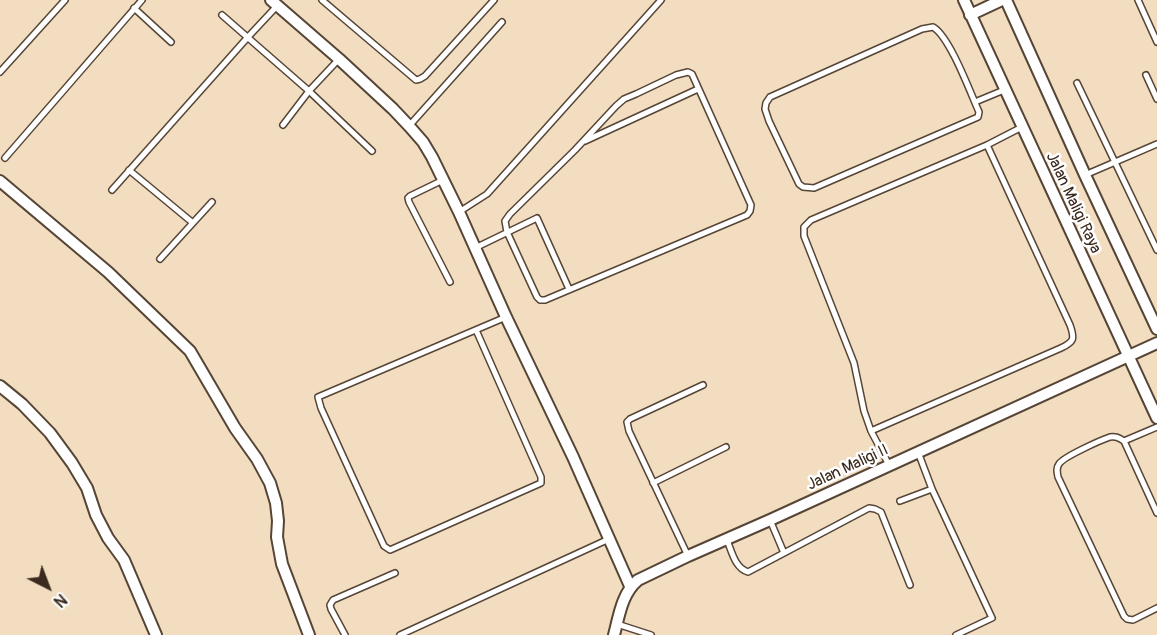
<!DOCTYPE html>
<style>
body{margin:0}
#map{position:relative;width:1157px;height:635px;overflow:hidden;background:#f2ddc0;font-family:Pangolin,sans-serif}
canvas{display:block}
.north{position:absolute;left:18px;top:557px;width:60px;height:60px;-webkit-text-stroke:4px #fff;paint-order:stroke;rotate:138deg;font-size:16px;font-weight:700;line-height:24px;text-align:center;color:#3b2a1e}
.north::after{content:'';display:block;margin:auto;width:21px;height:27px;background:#3b2a1e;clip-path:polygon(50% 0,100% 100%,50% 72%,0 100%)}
</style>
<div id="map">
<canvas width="1157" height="635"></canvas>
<div class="north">N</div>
</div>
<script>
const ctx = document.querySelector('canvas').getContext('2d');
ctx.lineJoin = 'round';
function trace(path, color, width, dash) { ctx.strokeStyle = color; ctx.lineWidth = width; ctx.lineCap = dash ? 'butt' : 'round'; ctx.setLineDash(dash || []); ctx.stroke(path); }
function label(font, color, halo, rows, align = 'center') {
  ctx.font = font + ' Pangolin,sans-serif'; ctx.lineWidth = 5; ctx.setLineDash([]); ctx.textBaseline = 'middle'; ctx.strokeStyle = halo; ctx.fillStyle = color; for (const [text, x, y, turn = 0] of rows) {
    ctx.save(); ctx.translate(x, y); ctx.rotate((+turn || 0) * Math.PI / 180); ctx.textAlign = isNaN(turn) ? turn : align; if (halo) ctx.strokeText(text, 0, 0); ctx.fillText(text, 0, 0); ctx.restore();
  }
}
const service = new Path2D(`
 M322,0L416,80L420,79L425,76L494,0
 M1138,0L1157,42
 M134,8L171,42
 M222,15L309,91L372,151
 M933,27C950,37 970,92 979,112L978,117L814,188L803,187L799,184L769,121L765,109L766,103L770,97L922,29Z
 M0,72L65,0
 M688,72L692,74L751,205L750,211L747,215L545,300H540L537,297L507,232L505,221L510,214L575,150L616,106L624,99L636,94L676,75Z
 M1146,75L1157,99
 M1077,83L1157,250
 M975,102L1004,90
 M283,125L309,91L339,59
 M409,126L502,22
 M585,141L698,89
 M5,158L142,0
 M129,170L193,223
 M1085,175L1157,144
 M443,180L410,196L408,198L409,202L450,282
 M112,190L248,37L277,6
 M459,212L487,194L661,0
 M475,248L537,218L569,289
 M160,259L212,202
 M476,330L541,477V483L390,550L384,546L321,408L318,397L506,317
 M871,431L864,411L854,363L804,236V227L811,220L987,145L1022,127
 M1124,441L1157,427
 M918,452L932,489L992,618L956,635
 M889,465L871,431L1061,348C1074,342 1075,339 1070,325L987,145
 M653,483L726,447
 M900,501L932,489
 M1157,513L1124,441C1119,438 1116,436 1110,437C1101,440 1063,457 1059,464C1056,468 1057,472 1058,477L1124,616L1127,619L1133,620L1157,608
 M770,520L784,553L869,508L875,509L881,512L910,585
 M727,540C732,552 735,568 748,572L784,553
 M688,556L629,431L627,422L630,419L703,385
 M617,624L651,635
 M345,635L331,609L330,605L333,600L395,573
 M400,635L609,539`);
const minor = new Path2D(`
 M271,0L339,59L393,109L409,126L423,142L432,157L459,212L506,317L573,457L630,586
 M964,0L1157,418
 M1006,0L1085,175L1157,329
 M970,15L1002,0
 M0,181L108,272L190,351L235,428L257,459L270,483L276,503L278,521L277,537L282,564L309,635
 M0,386L22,404L50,433L72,463L87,488L96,515L108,538L124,560L156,635
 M614,635C619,616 622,593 638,580L688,556L770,520L1157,343`);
const streetNames = [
 ["Jalan Maligi Raya",1073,203,65],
 ["Jalan Maligi II",848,468,-25]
];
trace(service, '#564536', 8);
trace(minor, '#564536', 14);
trace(service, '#fff', 5);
trace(minor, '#fff', 10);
label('16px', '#3b2a1e', '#fff', streetNames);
</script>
